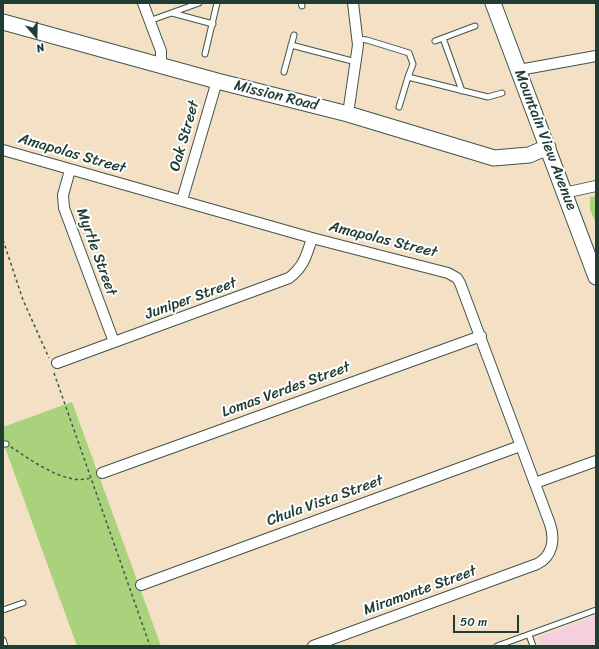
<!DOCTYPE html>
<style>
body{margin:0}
#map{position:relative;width:599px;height:649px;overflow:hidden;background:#f4e0c4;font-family:Sriracha,sans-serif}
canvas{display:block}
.frame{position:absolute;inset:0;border:4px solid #1f3d34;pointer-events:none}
.north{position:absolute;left:16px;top:16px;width:40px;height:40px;-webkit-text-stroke:3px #fff;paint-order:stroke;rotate:160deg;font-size:11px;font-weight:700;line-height:16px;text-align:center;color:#1f3d34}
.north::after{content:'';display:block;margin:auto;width:14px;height:18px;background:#1f3d34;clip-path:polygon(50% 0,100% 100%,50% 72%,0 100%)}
.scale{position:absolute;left:453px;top:615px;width:66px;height:18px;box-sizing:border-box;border:2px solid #1f3d34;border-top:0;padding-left:5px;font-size:12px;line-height:14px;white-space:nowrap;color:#1f3d34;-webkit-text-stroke:3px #fff;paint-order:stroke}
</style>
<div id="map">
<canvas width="599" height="649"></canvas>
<div class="frame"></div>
<div class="north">N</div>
<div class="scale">50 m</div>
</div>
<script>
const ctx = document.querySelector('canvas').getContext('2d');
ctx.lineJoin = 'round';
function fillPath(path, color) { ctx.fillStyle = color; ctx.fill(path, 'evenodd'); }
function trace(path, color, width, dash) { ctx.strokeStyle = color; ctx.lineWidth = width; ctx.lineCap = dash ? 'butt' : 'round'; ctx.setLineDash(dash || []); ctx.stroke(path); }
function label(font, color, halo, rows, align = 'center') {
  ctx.font = font + ' Sriracha,sans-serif'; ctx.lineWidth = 4; ctx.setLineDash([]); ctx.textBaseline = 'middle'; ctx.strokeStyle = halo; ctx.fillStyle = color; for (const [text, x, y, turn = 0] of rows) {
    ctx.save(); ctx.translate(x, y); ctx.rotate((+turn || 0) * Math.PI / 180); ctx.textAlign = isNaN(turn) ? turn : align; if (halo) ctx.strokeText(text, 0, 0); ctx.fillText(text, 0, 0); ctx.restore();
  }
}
const built = new Path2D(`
 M596,616V646H541L538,637Z`);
const green = new Path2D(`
 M596,196V224L590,210V197Z
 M72,402L161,646H77L3,442V427Z`);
const path = new Path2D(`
 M3,240L23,300L49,358
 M54,373L150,646
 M11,447C31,460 66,486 90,478`);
const lane = new Path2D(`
 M301,3L302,6
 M172,13L213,24
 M149,21L199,3
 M443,38L462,91
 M357,39L367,40L409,53L413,64L408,77L488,97L502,93
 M435,41L475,26
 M291,45L356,62
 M205,54L217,3
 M284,72L294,35
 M399,107L408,77
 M3,444H6
 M3,610L23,603
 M529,635L533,646
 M3,640L5,646
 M497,646L596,610`);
const street = new Path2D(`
 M143,3L161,51V65
 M519,70L596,56
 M348,114L358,45L353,3
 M3,150L312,238L448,273L457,278L460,283L550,524C555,539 553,556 537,564L313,646
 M70,170L63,195L64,208L114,342
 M564,193L596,186
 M182,200L217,81
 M57,363L289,278C304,267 307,254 312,238
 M102,473L481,336
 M535,483L596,461
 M141,585L520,446`);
const secondary = new Path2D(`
 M493,3L596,277
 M3,22L217,81L348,114L494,158L529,155L548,147`);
const streetNames = [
 ["Mission Road",276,96,14],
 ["Oak Street",185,136,-74],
 ["Mountain View Avenue",545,140,69],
 ["Amapolas Street",72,154,16],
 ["Amapolas Street",383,240,14],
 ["Myrtle Street",96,252,70],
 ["Juniper Street",191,299,-20],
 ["Lomas Verdes Street",286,390,-20],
 ["Chula Vista Street",325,501,-20],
 ["Miramonte Street",420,591,-20]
];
fillPath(built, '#f4cfdd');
fillPath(green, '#aad27d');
trace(lane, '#3f554a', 7);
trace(street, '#3f554a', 12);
trace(secondary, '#3f554a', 17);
trace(path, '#3f554a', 1.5, [3, 3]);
trace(lane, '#fff', 5);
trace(street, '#fff', 10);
trace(secondary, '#fff', 15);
label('15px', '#1f3d34', '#fff', streetNames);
</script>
